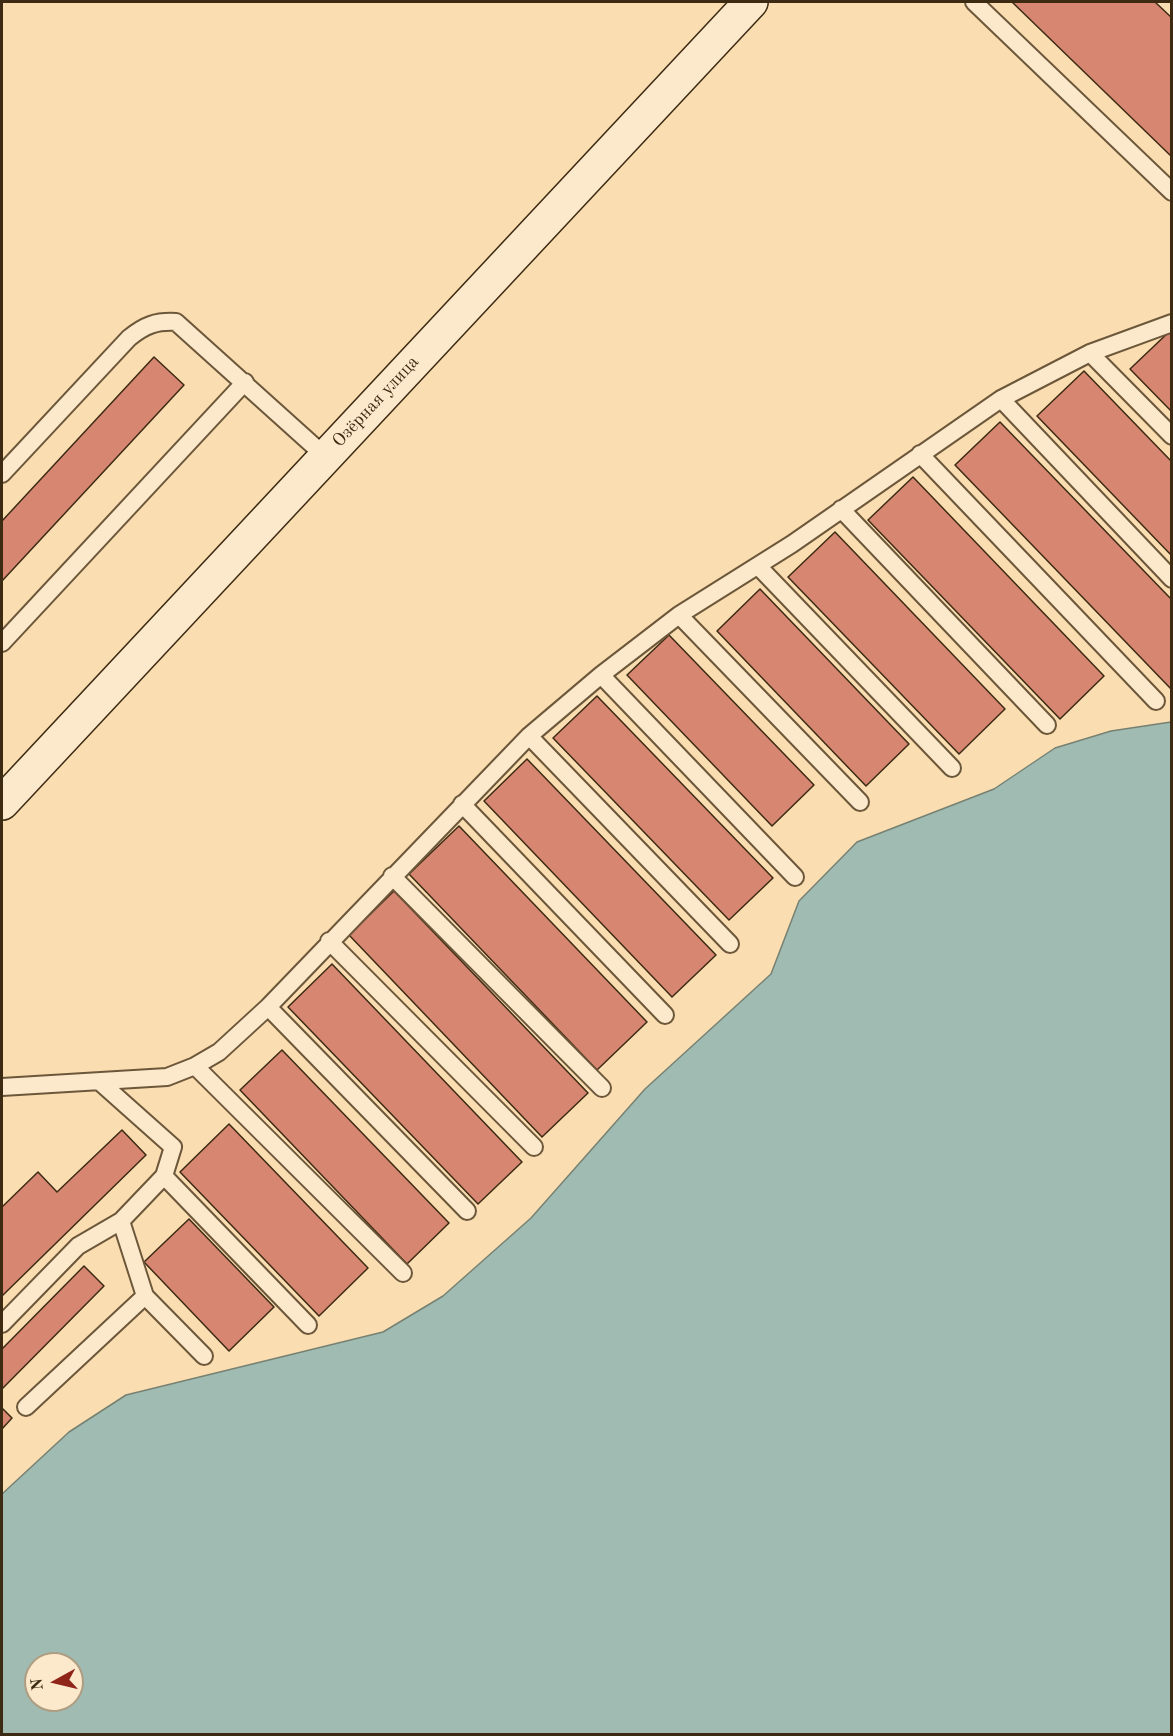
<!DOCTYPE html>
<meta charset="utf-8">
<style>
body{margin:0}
#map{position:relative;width:1173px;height:1736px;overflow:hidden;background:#faddb0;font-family:"Old Standard TT",serif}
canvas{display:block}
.frame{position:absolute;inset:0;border:3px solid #3c2a12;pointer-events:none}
.north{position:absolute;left:24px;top:1652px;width:60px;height:60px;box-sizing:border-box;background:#fce9cc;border:2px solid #af9d82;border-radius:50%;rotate:262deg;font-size:16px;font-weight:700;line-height:24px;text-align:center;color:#3c2a12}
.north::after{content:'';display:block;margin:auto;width:21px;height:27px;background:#8f2418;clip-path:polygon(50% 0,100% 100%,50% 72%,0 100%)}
</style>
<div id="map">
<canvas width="1173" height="1736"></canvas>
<div class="frame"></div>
<div class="north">N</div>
</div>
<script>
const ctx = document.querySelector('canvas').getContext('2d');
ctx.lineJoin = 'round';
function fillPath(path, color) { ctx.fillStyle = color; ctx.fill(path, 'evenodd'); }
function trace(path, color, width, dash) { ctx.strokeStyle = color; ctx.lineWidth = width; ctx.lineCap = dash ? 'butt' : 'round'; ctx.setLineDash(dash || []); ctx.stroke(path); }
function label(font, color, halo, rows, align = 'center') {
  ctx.font = font + ' "Old Standard TT",serif'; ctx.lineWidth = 4.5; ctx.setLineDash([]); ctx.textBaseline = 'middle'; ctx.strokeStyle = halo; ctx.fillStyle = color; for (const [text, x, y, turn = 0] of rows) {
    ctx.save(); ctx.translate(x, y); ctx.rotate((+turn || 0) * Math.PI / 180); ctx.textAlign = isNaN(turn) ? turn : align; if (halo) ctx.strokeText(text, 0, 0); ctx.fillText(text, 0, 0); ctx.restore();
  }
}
const water = new Path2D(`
 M1171,722V1734H2V1494L69,1432L126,1395L383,1332L443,1296L531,1218L645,1089L771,974L799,901L857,842L994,789L1055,748L1111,731ZM36,1664H72V1700H36Z`);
const building = new Path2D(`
 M1012,2H1155L1172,18V157Z
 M1172,329V412L1130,369Z
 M154,357L184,385L2,581V521Z
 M1084,371L1172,462V556L1037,416Z
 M1000,422L1172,600V690L955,465Z
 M913,477L1104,676L1060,719L868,520Z
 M835,532L1005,709L959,754L788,577Z
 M760,589L909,744L866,786L717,631Z
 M669,635L814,785L772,826L627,675Z
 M597,696L773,878L729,920L553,738Z
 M527,759L716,955L672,997L484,801Z
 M459,826L647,1022L597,1070L409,874Z
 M394,891L588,1093L542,1137L349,935Z
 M332,964L522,1162L478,1204L288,1007Z
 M282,1050L449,1223L407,1264L240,1090Z
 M229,1124L368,1268L319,1316L180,1172Z
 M122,1130L146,1155L2,1296V1207L38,1172L57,1192Z
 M189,1219L274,1307L229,1351L144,1262Z
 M84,1266L104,1286L2,1389V1349Z
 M2,1408L12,1418L2,1429Z`);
const lane = new Path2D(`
 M974,2L1172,192
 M1090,353L1172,436
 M1001,399L1172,579
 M920,454L1156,701
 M2,474L129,338C145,325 156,321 176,322L326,457
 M841,509L1047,725
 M758,566L952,768
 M679,615L860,802
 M2,643L245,382
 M601,675L795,877
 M529,736L730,944
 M462,804L665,1015
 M392,876L602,1088
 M329,941L534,1147
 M268,1007L467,1211
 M195,1066L403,1273
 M2,1087L167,1077L195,1066L219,1052L268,1007L529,736L601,675L679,615L792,544L1001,399L1090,353L1172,323
 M164,1176L308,1325
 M121,1221L145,1296L204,1356
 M2,1324L78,1246L121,1221L164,1176L173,1147L100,1082
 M26,1407L145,1296`);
const secondary = new Path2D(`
 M2,803L751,2`);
const streetNames = [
 ["Озёрная улица",376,402,-47]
];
fillPath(water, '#9fbbb2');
trace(water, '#778172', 1.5);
fillPath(building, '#d68671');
trace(building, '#3c2a12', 1.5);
trace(lane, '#6c573a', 20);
trace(secondary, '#3c2a12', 36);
trace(lane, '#fce9cc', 16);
trace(secondary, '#fce9cc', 33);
label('18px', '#3c2a12', '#fce9cc', streetNames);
</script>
